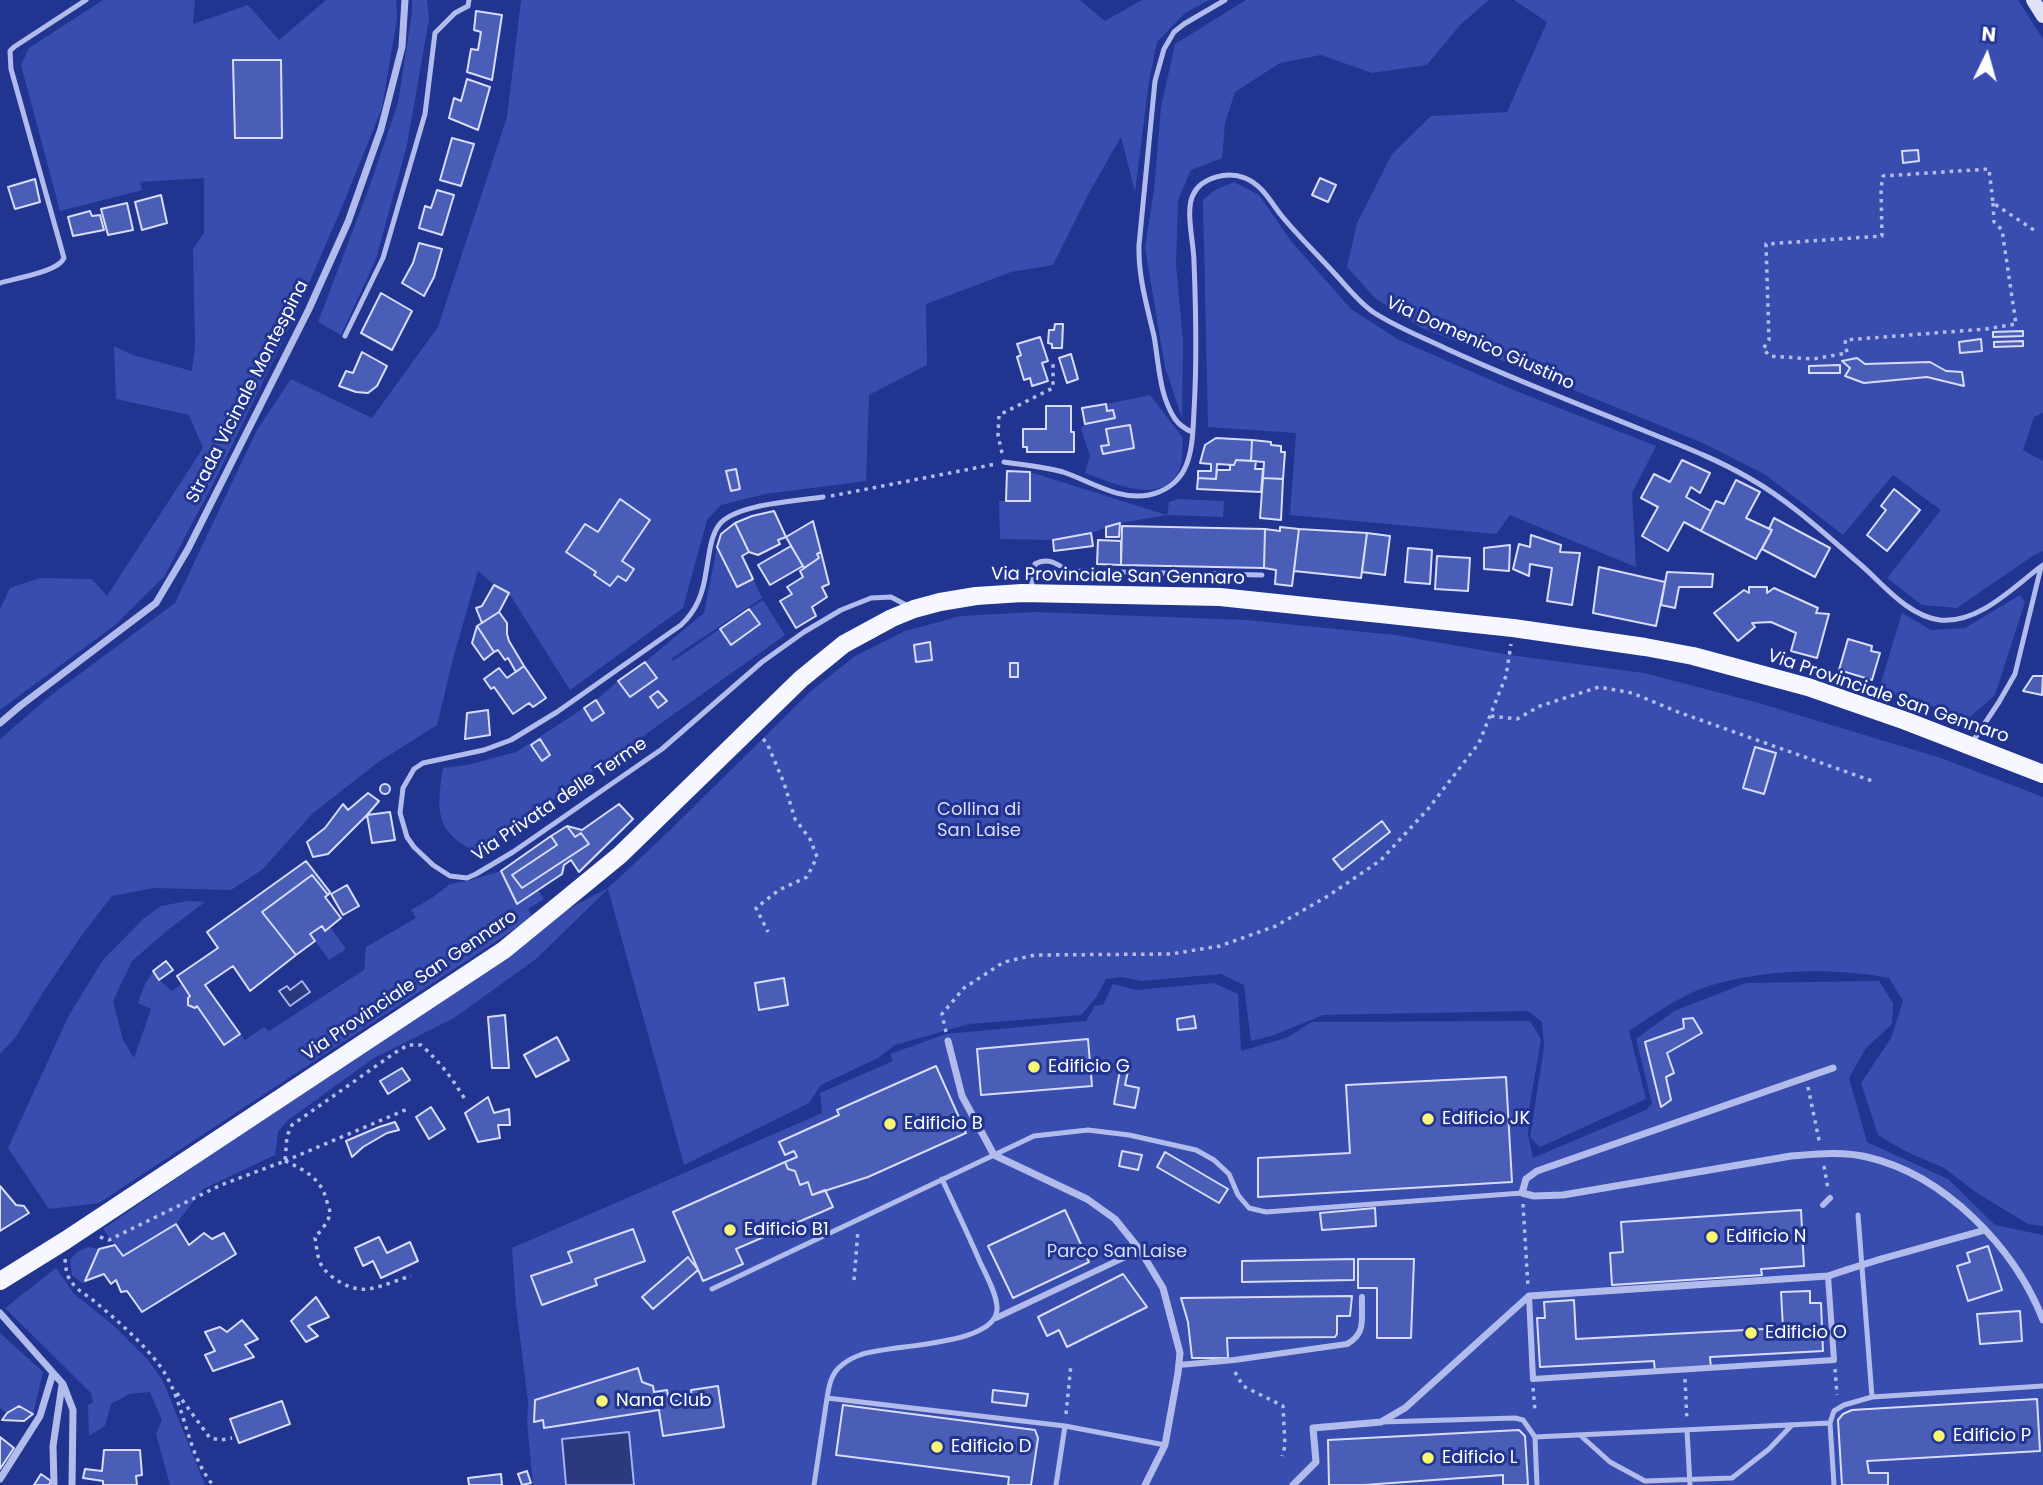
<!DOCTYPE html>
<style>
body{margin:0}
#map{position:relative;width:2043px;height:1485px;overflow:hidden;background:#213490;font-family:Poppins,sans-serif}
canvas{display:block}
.north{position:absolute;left:1952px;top:21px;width:70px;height:70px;-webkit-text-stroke:5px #213490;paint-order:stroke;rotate:5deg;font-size:19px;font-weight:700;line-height:28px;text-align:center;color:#fff}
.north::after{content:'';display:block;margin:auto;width:24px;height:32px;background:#fff;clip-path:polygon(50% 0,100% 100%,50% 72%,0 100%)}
</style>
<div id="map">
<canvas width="2043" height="1485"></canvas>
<div class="north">N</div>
</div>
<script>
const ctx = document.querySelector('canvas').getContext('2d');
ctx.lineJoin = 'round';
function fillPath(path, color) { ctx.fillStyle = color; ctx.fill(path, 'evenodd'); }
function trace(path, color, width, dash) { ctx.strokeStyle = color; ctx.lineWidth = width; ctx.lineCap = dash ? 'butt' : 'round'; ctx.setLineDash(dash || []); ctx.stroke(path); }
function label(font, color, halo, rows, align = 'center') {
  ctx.font = font + ' Poppins,sans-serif'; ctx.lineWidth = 6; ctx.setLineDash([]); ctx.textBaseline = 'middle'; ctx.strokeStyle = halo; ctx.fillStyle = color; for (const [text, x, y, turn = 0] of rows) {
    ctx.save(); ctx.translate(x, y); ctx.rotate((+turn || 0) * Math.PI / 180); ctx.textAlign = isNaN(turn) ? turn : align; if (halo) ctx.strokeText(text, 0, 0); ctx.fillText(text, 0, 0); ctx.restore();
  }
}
const green = new Path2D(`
 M103,0H195L193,24L248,5L279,40L326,0H396L397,19L382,108L344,202L294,318L214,482L164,577L115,625L0,710V609L10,588L40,578L92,579L107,596L203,448L189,415L116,399L114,346L133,355L192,371L195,345L193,249L204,233V178L140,182L142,190L60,211L21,65L29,48Z
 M412,0H427L429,19L407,145L376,259L341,335L318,322L369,188L398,103L412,12Z
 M521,0H1080L1105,21L1142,0H1209L1185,13L1157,42L1149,81L1135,192L1121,137L1090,191L1053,265L1011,272L926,304L927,365L869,395L866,481L765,494L721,505L707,520L683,608L570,690L509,593L494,585L478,571L453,659L437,725L377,763L312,814L262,870L231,890L154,888L112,896L82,935L42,994L15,1038L0,1054V739L50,696L175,603L257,430L291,379L372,418L438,327L507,117ZM621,499L650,520L622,561L634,569L626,581L618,576L610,586L594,575L596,572L566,551L585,524L598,532Z
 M1246,0H1489L1461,24L1427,65L1372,73L1321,55L1280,63L1235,92L1225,123L1222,158L1191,170L1178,200L1176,265L1183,342L1182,418L1165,367L1145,248L1154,190L1161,107L1175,44Z
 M1514,0H2018L2043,39V413L2034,417L2023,450L2043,461V551L2034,555L1957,608L1922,605L1887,578L1941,510L1893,475L1843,535L1766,475L1703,443L1420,327L1375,298L1347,267L1357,223L1392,154L1431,116L1507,112L1547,22ZM1857,358L1865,364L1930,362L1946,371L1962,372L1964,385L1927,377L1864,383L1845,376L1850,368L1843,361Z
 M1234,182L1259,195L1291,241L1351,309L1399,340L1516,391L1656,446L1632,493L1636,567L1510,515L1496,534L1290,515L1296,433L1208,427L1203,200L1215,190Z
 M1150,395L1183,438C1182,447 1183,462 1179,471C1161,507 1111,482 1085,473L1090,456L1081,429L1085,424L1114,418L1113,410L1107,411L1106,404ZM1130,425L1134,448L1103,453L1102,446L1109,445L1106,429Z
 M1030,472L1167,515L1169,502L1179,499L1224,501L1223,517L1168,515L1120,523L1091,533L1072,538L1053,540L1000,539L999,501H1030Z
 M717,547L737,586L753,579L762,598L672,658L673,661L720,629L732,644L760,625L749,609L763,600L785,635L479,853C435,833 436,811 443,768L467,765L516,752L584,708L593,721L604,713L596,700L618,681L630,697L656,678L645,662L704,613Z
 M2020,595L2025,602L1995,695L1969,718L1879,689L1902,613L1931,630L1965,628Z
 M1035,612L1247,620L1395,635L1510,655L1644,673L1755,702L1941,758L2043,797V1226L2028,1224L1977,1193L1944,1168L1905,1151L1878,1135L1861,1083L1891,1038L1903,1001L1889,978C1834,967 1762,969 1709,986C1681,995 1653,1015 1629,1031L1646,1099L1540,1147L1530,1137L1544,1047L1542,1022L1528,1011L1323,1015L1274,1035L1251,1041L1244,985L1221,974L1141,981L1121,977L1106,979L1097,996L1081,1015L969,1024L895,1045L878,1058L821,1085L809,1103L684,1165L608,889L536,959L454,1018L374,1058L288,1120L278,1132L275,1155L203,1189L176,1224L123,1256L103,1229L559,914L608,888L663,837L811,691L855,656L905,631L961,616ZM1755,747L1776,754L1764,794L1743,788ZM1381,821L1390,833L1341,870L1333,858ZM784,978L788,1005L759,1009L755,984Z
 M501,871L517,904L538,890L544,899L528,909L533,917L99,1203L49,1209L8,1148L69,1015L103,960L143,919L161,906L188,901L205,902L169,929L132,961L113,1001L123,1040L134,1058L151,1009L138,1003L145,984L153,971L159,980L172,991L182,984L190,996L188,998V1005L194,1008L197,1006L225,1045L240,1034L245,1040L264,1027L269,1031L364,970L366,947L416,918L411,910L432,898L450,884L471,880Z
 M322,926L325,931L330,927L346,949L329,960L310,934Z
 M1879,981L1893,1003L1892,1024L1866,1048L1849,1078L1867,1142L1948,1179L1995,1225L2043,1235V1485H533L527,1422L528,1401L516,1305L512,1248L822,1113L820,1093L893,1061L890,1054L946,1034L1086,1021L1095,1006L1103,1005L1113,984L1136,990L1214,983L1238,994L1241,1051L1286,1038L1312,1022L1530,1021L1541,1039L1530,1104L1528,1135L1533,1158L1646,1110L1652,1104L1636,1039L1674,1011L1746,983Z
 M88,1247L99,1249L83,1284L72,1275L70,1260L77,1252Z
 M56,1268L74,1294L113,1325L148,1360L163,1381L205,1485H170L156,1434L162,1420L150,1392L129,1394L111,1404L105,1426L89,1436L88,1405L93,1402L91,1393L5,1308Z
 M0,1333L43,1372L33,1414L19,1406L7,1413L0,1408Z`);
const water = new Path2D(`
 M302,981L310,992L290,1006L279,991L287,986L290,990Z
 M629,1432L634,1485H566L562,1439Z`);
const building = new Path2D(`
 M476,11L502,15L492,80L467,72L471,49L478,50L481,32L474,30Z
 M233,60H281L282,138H235Z
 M467,79L490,87L478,130L449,118L454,98L461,101Z
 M452,138L474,144L461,186L440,180Z
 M1918,150L1919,161L1903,163L1902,151Z
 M1320,178L1336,185L1328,202L1312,195Z
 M35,179L40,202L15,209L8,187Z
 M437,190L454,195L442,235L419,228L425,206L431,208Z
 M161,195L167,223L142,230L135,202Z
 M127,203L133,230L108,235L101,209Z
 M90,211L92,216L100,215L104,230L73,236L68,217Z
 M419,243L442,249L434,277L424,296L402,283L413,263Z
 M381,293L412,311L392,350L361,333Z
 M1055,324H1063L1062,348H1052V344L1048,343L1049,330H1054Z
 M2023,331V336L1993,337V332Z
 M1040,337L1048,361L1042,363L1048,381L1032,386L1030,378L1024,380L1017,357L1021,355L1017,344Z
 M1981,339L1982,351L1960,353L1959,342Z
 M2023,341V346L1994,347V342Z
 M362,352L387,366L377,386L368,393L356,392L339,386L346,371L353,373Z
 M1071,354L1078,379L1067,383L1059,358Z
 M1857,358L1865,364L1930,362L1946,371L1962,372L1964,386L1927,377L1864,383L1845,376L1850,368L1842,361Z
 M1840,365V373H1809V366Z
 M1106,404L1107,411L1113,410L1115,418L1085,424L1082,408Z
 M1046,406H1071V432H1074V452H1027V447H1023V429H1046Z
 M1130,425L1134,448L1103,454L1101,446L1109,445L1106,429Z
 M1216,438L1252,440L1251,461L1236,460L1234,465L1217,464L1216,479L1198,478V471H1211V464L1200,463L1205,445Z
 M1252,440L1271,442V445L1281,446V452H1285L1283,479L1263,478L1264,462L1251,461Z
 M1236,460L1256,461L1255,469H1263L1261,492L1197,489L1198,478L1216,479L1217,470H1230V465H1234Z
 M1682,460L1710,473L1700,493L1691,487L1686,497L1711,511L1701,531L1684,522L1668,551L1642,536L1658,507L1641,498L1654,474L1670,482Z
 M736,469L740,489L731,491L726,471Z
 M1007,471L1030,472V501H1006Z
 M1263,478L1283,479L1281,520L1260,518Z
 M1736,480L1760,492L1746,518L1772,530L1756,559L1701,531L1716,501L1724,504Z
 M1894,489L1920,510L1887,551L1867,535L1886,510L1881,506Z
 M620,499L650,520L622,561L634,569L626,581L618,576L610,586L594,575L596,572L566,552L585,524L598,532Z
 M774,511L786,537L778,540L780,544L758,555L749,552L735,523L752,516Z
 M1774,518L1830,548L1815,577L1762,549L1772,530L1769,529Z
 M813,521L821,552L817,554L819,558L804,568L786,537Z
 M735,523L749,552L742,556L753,579L737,587L717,547L721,534Z
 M1120,523L1119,537H1106V527Z
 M1122,526L1265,529L1264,568L1121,565Z
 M1280,527L1299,529L1292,586L1275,584L1276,570L1264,568L1265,529L1280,531Z
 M1299,529L1367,533L1361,578L1294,571Z
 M1091,533L1093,546L1054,551L1053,540Z
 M1367,533L1390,536L1385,575L1362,572Z
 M1531,535L1561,545L1560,552L1580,553L1572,605L1547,601L1552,568L1530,564L1529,576L1513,569L1519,544L1530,547Z
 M1098,540L1121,541V565L1097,564Z
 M1510,545L1509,571L1484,569V548Z
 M791,546L803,566L770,585L758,565Z
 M1408,548L1432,550L1430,584L1405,582Z
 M821,552L829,584L822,587L827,597L812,607L816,616L796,628L780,601L792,594L787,587L803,577L800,571L819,558L817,554Z
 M1437,556L1470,558L1468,591L1435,589Z
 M1599,567L1665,582L1656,626L1593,613Z
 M1667,572L1713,574L1712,587H1679L1675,608L1661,605Z
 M494,585L509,593L499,612L482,623L476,608L482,606Z
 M1749,587H1767V593L1774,588L1818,608L1816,613L1829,614L1817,658L1791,651L1796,633L1771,622L1752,623L1755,627L1738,641L1714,613L1744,590L1749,593Z
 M749,609L760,624L731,645L720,629Z
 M499,612L507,623V634L509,641L524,666L516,672L508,658L505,660L498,650L494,652L477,626Z
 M477,626L494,652L484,660L472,643Z
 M1848,639L1872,646L1871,651L1880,653L1872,680L1839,670Z
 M930,642L932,660L916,662L914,645Z
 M645,662L657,678L630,697L618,681Z
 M1010,663H1018V677H1010Z
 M524,666L546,698L533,707L529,703L513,714L494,687L491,689L484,679L499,668L507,678Z
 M2033,676H2043L2042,695L2023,691Z
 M658,691L667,701L658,708L650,697Z
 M596,700L604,713L592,721L584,708Z
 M488,710L490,735L465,739L467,713Z
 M540,739L550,755L542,761L531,745Z
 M1755,747L1776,753L1764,794L1743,788Z
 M380 789a5 5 0 1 1 10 0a5 5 0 1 1-10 0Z
 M368,793L379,801L367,815L328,854L313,857L307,842L325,828L343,804L348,810Z
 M619,804L633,819L579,872L571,860L564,865L562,874L517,904L501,871L551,836L557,845L512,875L522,888L589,844L581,833L575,837L567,826L582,830Z
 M390,812L395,840L372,843L367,815Z
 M1382,821L1390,832L1342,870L1333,859Z
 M567,826L575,837L581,833L589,844L522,888L512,875L557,845L551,836Z
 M306,861L330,892L328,895L312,875L262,912L296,955L250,991L233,966L205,985L240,1034L224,1045L197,1006L195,1008L188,1005V998L190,996L177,976L218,948L207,932Z
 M312,875L328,895L325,897L341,918L325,931L322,926L310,934L315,941L296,955L262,912Z
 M347,885L359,906L343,915L331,894Z
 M166,961L173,970L159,980L153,971Z
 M784,978L788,1005L759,1010L755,983Z
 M505,1015L509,1068H492L488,1017Z
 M1194,1016L1196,1028L1178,1030L1177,1019Z
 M1693,1018L1702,1033L1667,1053L1674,1073L1666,1077L1671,1100L1661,1107L1645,1042L1684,1028L1683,1019Z
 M557,1037L569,1060L536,1077L524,1055Z
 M1088,1039L1092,1086L981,1095L977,1049Z
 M936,1066L966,1133L868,1177L812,1195L808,1182L800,1185L795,1171L788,1169L785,1162L797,1157L794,1151L785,1155L779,1142L839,1115L837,1110Z
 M402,1068L410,1080L388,1094L380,1081Z
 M1120,1070L1128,1071L1125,1085L1139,1088L1135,1108L1114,1104Z
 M1506,1077L1512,1182L1258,1197V1158L1350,1153L1346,1085Z
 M488,1097L494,1113L509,1109L510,1125H498L500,1138L478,1142L465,1113Z
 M431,1107L445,1129L429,1139L416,1117Z
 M395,1122L399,1130L387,1133L363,1147L352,1157L346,1141L379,1127Z
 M1122,1151L1142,1155L1138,1170L1119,1166Z
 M1165,1152L1228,1189L1219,1203L1157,1167Z
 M785,1162L788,1169L795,1171L800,1185L808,1182L812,1195L825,1190L833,1207L736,1249L743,1264L703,1281L673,1212Z
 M0,1186L16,1205L24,1206L29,1213L0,1231Z
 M1375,1208L1376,1226L1322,1230L1320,1213Z
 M1065,1210L1089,1262L1013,1298L988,1246Z
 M1801,1210L1804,1266L1761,1269L1762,1275L1612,1285L1610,1253L1623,1252L1621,1222Z
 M176,1224L189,1245L204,1233L212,1239L224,1233L236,1254L142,1312L127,1291L121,1292L116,1280L111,1284L104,1274L85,1281L99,1249L115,1245L123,1256Z
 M633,1229L645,1261L595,1279L597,1285L542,1305L531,1276L572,1262L568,1252Z
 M379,1237L387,1253L410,1242L418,1261L381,1278L373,1261L363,1266L355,1248Z
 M1988,1246L2002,1290L1968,1301L1957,1266L1970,1262L1967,1253Z
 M688,1257L698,1270L653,1309L642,1297Z
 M1354,1259V1280L1242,1282V1261Z
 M1358,1259H1414L1411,1338H1377V1288H1358Z
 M1123,1274L1147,1307L1067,1347L1059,1330L1047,1336L1038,1317Z
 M1810,1291V1303H1821L1823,1351L1710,1357L1711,1369L1655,1372L1654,1361L1540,1367L1537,1318H1545L1544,1302L1574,1300L1576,1339L1783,1328L1781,1292Z
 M1352,1296L1350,1316H1337V1334L1335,1337L1227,1338L1228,1358H1192L1188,1322L1181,1298Z
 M316,1297L329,1317L308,1326L318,1336L306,1342L291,1321Z
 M2020,1311L2022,1341L1980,1344L1977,1314Z
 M242,1320L258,1339L245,1345L254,1357L213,1371L205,1355L215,1351L205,1332L220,1327L227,1332Z
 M638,1368L642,1382L653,1386L654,1392L667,1390L669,1402L692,1399L691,1390L718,1386L724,1427L663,1436L659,1410L544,1428L543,1420L534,1422L535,1400Z
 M993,1390L1028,1394L1026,1406L992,1402Z
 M2037,1399L2040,1451L1867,1461L1869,1473H1888V1485H1842L1838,1420L1843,1414L1852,1410Z
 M282,1401L290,1424L239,1443L230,1419Z
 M843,1405L1035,1430L1038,1438L1031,1485H1008L1009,1477L836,1455Z
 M19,1406L33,1414L24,1421L2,1420L7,1413Z
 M1519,1430L1525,1436L1528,1485H1503V1475L1364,1485H1329L1328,1440Z
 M0,1437L14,1448L0,1469Z
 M104,1450H140L142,1475L136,1476L137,1485H103V1481L83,1478L85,1469L102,1471Z
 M527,1471L531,1483L522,1485L518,1474Z
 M41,1474L51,1481L49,1485H34Z
 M501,1474L502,1485H469L468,1478Z`);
const path = new Path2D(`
 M1993,203L1994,222L2002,230L2016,324L1986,329L1845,340L1847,353L1813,359L1770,356L1763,349L1769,340L1766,244L1882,236L1881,189L1883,176L1989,169L1993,203L2037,232
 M1002,453L998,435L999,415L1053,388V361
 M831,496L996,464
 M1491,716L1517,719L1540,706L1599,687L1632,693L1678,712L1875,782
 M763,739L767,743L784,783L795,819L810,839L817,857L807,877L779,890L756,908L768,932
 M946,1032L942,1014L964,988L1004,962L1035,955L1171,954L1220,946L1276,926L1328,896L1381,860L1428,809L1479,743L1506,676L1511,644
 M1808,1087L1820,1145
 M285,1161C305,1170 322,1179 327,1202C328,1206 330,1210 330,1213C329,1222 320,1231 315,1238C317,1248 317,1261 324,1269C334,1281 353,1291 368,1289C382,1287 397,1280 411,1276
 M285,1161L410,1108
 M1824,1166L1828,1189
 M1523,1204L1528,1287
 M100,1237L109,1240L221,1185L285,1161L287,1136L292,1125L396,1052L408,1045H421C441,1063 452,1078 466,1101
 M65,1259C66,1269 66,1276 73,1284C78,1291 87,1295 94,1301C117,1320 142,1342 160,1366C186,1402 185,1451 213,1485
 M854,1280L858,1230
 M1835,1369L1837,1395
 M1235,1372L1243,1386L1283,1406L1285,1446L1282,1456
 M1685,1379L1687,1421
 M1533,1388L1535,1411
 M177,1393L210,1438L221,1440L232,1438
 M1066,1414L1071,1364`);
const service = new Path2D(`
 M0,283C16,278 58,272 64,258L11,69L10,51L14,47L86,0
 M345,336L383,258L425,114L435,33L455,13L468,6L469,0
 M1192,432C1185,429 1180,426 1175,419C1159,395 1159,364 1154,336C1147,306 1138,276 1139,245L1155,81L1164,49L1174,32L1184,24L1225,0
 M1004,462C1024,465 1044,467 1063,472C1090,481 1119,501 1149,495C1164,492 1177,483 1184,470C1193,453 1193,429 1194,411C1197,361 1196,311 1194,262C1194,244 1185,210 1193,195C1201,177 1228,171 1245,178C1262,185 1270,201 1281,215C1298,236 1318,255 1336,275C1348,288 1359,302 1373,312C1396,327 1422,337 1447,349C1510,378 1576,403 1640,429C1677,444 1715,458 1749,478C1790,501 1826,535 1861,565C1884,585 1908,616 1940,620C1979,624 2013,587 2043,565
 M823,497C798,501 734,504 719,525C710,537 709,557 706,572C703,593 697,610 681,625L557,712L511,740L484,750L423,763L414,769L403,788L400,813L407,837L414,847L433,865L450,876L467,878L476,874L513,852L662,749L762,662L804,632L841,610L871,598L891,597L908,606
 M1031,589L1035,564C1047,557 1057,563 1067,571L1262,575
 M1971,744L1999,702L2015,674L2041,567
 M1858,1215L1872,1397
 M712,1289L1034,1136L1088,1130L1129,1135L1196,1150L1214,1160L1229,1174L1238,1195L1249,1208L1266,1212L1522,1193
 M827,1398C829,1386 831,1373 842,1365C847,1361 854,1357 860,1355C887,1344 1000,1347 997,1307C996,1292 986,1275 980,1262C968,1234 955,1207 942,1179
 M1381,1422L1515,1418L1523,1420L1535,1437
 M1830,1423L1834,1411L1844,1405L1872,1397L2043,1386
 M1065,1426L1165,1445
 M1687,1430L1690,1485
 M1580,1435L1610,1462L1645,1481L1732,1478L1769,1449L1792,1425
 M814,1485L827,1398L1065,1426L1056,1485
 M1537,1485L1535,1437L1830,1423L1834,1485`);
const pedestrian = new Path2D(`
 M1823,1205L1830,1198
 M1529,1296L1533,1379L1834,1360L1828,1276
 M996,1318L1140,1250
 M1179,1365L1234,1360L1347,1344C1367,1333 1361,1318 1362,1297`);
const minor = new Path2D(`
 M0,723L20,706L156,603L188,549L309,309L348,222L381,129L402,47L405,0
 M948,1041L962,1096L994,1155L1087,1199L1115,1219L1140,1250L1163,1288L1180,1353L1178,1373L1165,1445L1145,1485
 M1833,1068L1537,1171L1526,1179L1522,1193L1534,1196L1563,1195L1791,1156C1816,1154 1842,1151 1867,1157C1945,1175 2015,1248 2043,1320
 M1881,1259L1985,1230
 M0,1313L63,1384L73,1410L72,1485
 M0,1479L40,1416L53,1373
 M54,1485L53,1446L62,1385
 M1293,1485L1316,1462L1313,1428L1381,1422L1405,1408L1529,1296L1828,1276L1846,1270`);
const secondary = new Path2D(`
 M2033,0L2043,16`);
const primary = new Path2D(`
 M0,1281L66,1240L504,950L620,855L801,679L844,644L892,618L914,609L940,602L976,596L1022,593L1220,597L1513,628L1645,647L1693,656L1808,687L1906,721L2043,774`);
const minorBridge = new Path2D(`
 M1846,1270L1881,1259`);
const markers = [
 [1034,1067,7,"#f9f673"],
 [1428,1119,7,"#f9f673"],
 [890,1124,7,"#f9f673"],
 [730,1230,7,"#f9f673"],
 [1712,1237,7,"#f9f673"],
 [1751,1333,7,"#f9f673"],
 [602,1401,7,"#f9f673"],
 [1939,1436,7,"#f9f673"],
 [937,1447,7,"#f9f673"],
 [1428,1458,7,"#f9f673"]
];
const streetNames = [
 ["Via Domenico Giustino",1480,344,24],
 ["Strada Vicinale Montespina",248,392,-63],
 ["Via Provinciale San Gennaro",1118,577,1],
 ["Via Provinciale San Gennaro",1888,697,19],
 ["Via Privata delle Terme",560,800,-34],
 ["Via Provinciale San Gennaro",410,986,-34]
];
const parkNames = [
 ["Collina di",979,810],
 ["San Laise",979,831],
 ["Parco San Laise",1117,1252]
];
const poiNames = [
 ["Edificio G",1048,1067],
 ["Edificio JK",1442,1119],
 ["Edificio B",904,1124],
 ["Edificio B1",744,1230],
 ["Edificio N",1726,1237],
 ["Edificio O",1765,1333],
 ["Nana Club",616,1401],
 ["Edificio P",1953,1436],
 ["Edificio D",951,1447],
 ["Edificio L",1442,1458]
];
fillPath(green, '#394dae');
fillPath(water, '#2b397f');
trace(water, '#a6b3ee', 2);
fillPath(building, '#4a5db7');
trace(building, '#d7ddf9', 2);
trace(path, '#b2bcec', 3.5, [3.5, 5]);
trace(service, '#b2bcec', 5);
trace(pedestrian, '#b2bcec', 6);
trace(minor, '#b2bcec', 7);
trace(secondary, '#dee2f9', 14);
trace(primary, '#f7f8ff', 18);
trace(minorBridge, '#b2bcec', 7);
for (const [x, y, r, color] of markers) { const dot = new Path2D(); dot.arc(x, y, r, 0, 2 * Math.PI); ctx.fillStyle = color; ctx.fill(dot); trace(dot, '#213490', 2.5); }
label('18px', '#fff', '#213490', streetNames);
label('18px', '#d7ddf9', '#213490', parkNames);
label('18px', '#fff', '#213490', poiNames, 'left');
</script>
